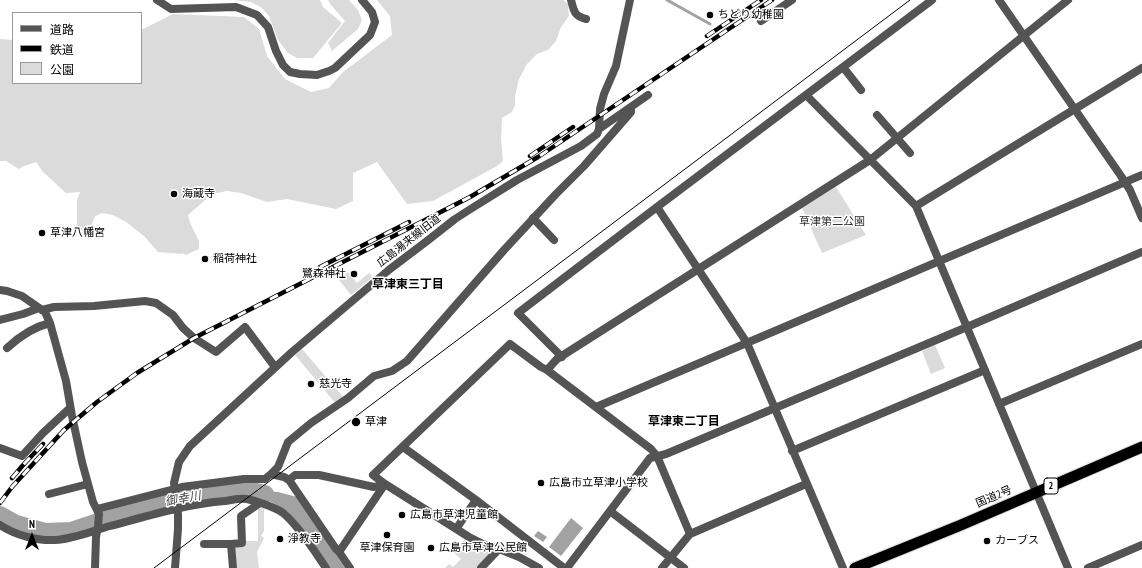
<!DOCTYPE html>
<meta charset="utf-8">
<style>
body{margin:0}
#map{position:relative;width:1142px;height:568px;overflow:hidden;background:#fff;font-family:"PT Sans Narrow","Noto Sans JP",sans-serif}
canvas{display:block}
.legend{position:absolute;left:12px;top:12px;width:130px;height:72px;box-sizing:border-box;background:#fff;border:1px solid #999;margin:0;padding:5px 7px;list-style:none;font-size:12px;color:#000}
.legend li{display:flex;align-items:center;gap:8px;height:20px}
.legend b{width:20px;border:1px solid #999}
.north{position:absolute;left:12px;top:516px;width:40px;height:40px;-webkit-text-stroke:3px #fff;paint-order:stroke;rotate:0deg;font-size:11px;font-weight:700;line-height:16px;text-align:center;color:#000}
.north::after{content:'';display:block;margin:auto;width:14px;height:18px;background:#000;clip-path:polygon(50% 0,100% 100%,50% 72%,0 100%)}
</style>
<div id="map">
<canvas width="1142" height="568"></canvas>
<ul class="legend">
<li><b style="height:5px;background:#545454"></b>道路</li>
<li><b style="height:5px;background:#000"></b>鉄道</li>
<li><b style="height:11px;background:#dbdbdb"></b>公園</li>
</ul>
<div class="north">N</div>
</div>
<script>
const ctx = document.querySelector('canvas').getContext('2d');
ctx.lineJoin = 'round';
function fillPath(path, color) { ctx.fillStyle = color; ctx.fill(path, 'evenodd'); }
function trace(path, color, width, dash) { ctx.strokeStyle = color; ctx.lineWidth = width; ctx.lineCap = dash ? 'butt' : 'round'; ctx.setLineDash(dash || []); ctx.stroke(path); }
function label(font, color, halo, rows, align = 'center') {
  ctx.font = font + ' "PT Sans Narrow","Noto Sans JP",sans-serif'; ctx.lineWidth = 3; ctx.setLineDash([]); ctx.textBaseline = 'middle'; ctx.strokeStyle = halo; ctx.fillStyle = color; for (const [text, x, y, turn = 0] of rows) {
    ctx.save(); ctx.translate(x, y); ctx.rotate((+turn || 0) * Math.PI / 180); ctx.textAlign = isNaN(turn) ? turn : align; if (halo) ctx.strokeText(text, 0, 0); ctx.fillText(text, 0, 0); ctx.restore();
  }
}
const green = new Path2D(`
 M234,0H320L323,7L342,23L313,58H297L288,53L278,40L269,16L262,8L251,2Z
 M328,0H349L358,10L362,20L358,29L332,51L328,43L345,21L331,5Z
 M377,0H563L568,4L569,16L561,27L556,41L548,50L537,54L527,64L519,79L515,96V105L512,112L502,118L501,138L503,161L497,166L433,201L407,204L377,162L353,173V201L336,209L287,199L267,202L241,193L227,191L212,194L188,215L190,223L199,241V249L186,255L182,253L181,254L158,252L144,236L126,222L113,215L102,213L95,216L92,224L83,231L77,228V200L80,192L66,193L43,172L36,162L24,166L19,169L6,161H0V39L13,40V83H141V30L173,14L244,17L259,29L267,56L285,79L311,92L329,88L343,72L392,35L390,16Z
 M836,187L866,235L822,253L802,208Z
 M348,272L357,283L369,273L373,277L351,295L339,280Z
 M935,345L945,368L931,374L922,351Z
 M302,349L344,398L336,404L295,355Z
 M264,508V531L261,536L264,538L257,552L259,568H235L233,546L244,541H258V509Z
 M465,539L480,547L492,552L477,568H445L449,564L453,567L461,559L453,552Z`);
const water = new Path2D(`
 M243,489L278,492L297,497L345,568H330C316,548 303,526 284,510C272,501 257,495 243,489Z
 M571,518L583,528L561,556L549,547Z
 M538,531L547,537L543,542L534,536Z`);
const stream = new Path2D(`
 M667,0L710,24`);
const river = new Path2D(`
 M0,515L16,524L45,532L71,531L134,510L189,496L243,489L265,494`);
const minor = new Path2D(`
 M157,0L171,9L236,7L257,15L268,27L276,51L283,65L290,72L300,74L317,75L329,71L335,68L370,35L375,22L372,12L362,0
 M571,0C574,11 574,16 586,19
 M999,0L1121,176L1130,190L1142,218
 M761,21L792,0
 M843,67L861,90
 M806,95L916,206L1068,568
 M877,115L910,153
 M599,129L648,95
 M916,206L1142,68
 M657,207L747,343L843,568
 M533,218L554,240
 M0,290L7,291L22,296L45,312L50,323L66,381L72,416L82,462L93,502L99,514L98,526L96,537L95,568
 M42,310L54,307L94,306L145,301L156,303L173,315L183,328L194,338L216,352L245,327L275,367
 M0,320L23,314L39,308
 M7,348C20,336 33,327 50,323
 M562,357L518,313L657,207L932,0
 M547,370L557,359L870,160L1068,0
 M999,404L1142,344
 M596,407L1142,175
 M403,447L476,500L564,568
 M0,448L22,456L43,433L70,408
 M792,451L985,370
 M271,474L278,467L288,442L311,423L348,398L374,376L392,371L407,361L504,250L556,194L584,166L631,112V107
 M289,480L295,475H319L374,487L385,484L339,552
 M49,494L88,484
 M97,509L182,487L244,479H265L271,474L284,477L289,480L336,549L339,552L350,568
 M610,511L684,568
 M0,525C15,535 37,541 55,540C74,539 92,531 110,526C148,516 186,504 225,501C232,500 240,498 247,499C256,501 275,507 283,513C298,525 315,552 326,568
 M456,529L476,500
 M204,544H231L242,543L241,516L260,503
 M231,544L233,568
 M175,568L178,529V514L174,483L179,462L190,446L292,352L390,269L427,241L455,219L469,210L517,180L581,146L597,134L599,129L600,109L604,94L616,66L630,0
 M481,568L499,549
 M539,568L519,557L499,549L483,544L469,537L385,484L373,475L510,344L541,367L547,370L651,449L657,456L690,534
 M567,568L650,458L666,454L967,327L1142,252
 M662,568L690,534L806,484
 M1088,568L1142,545`);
const trunk = new Path2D(`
 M855,568L961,525L1142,447`);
const tram = new Path2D(`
 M154,568L910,0`);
const rail = new Path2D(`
 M707,36L761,0
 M530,156L573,127
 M320,267L409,222
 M12,478L24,464L43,444
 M0,503L12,487L64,430L97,402L137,373L194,338L427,219L470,197L538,157L772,0`);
const markers = [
 [710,15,4,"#000"],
 [174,194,4,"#000"],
 [42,233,4,"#000"],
 [205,259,4,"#000"],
 [354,274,4,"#000"],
 [311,384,4,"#000"],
 [356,422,5,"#000"],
 [541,483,4,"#000"],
 [402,515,4,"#000"],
 [387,535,4,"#000"],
 [280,539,4,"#000"],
 [987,541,4,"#000"],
 [431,548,4,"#000"]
];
const shields = [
 [1051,486,14]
];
const shieldNames = [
 ["2",1051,486]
];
const poiNames = [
 ["ちどり幼稚園",718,15],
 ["海蔵寺",182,194],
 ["草津八幡宮",50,233],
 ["稲荷神社",213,259],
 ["鷺森神社",346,274,"right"],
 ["慈光寺",319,384],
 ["草津",365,422],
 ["広島市立草津小学校",549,483],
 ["広島市草津児童館",410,515],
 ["淨教寺",288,539],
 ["カーブス",995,541],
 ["草津保育園",387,548,"center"],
 ["広島市草津公民館",439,548]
];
const parkNames = [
 ["草津第二公園",832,222]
];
const streetNames = [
 ["広島湯来線旧道",409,241,-38],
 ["国道2号",994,497,-23]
];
const neighbourhoodNames = [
 ["草津東三丁目",408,285],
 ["草津東二丁目",684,422]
];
const waterNames = [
 ["御幸川",183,499,-10]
];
fillPath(green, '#dbdbdb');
fillPath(water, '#a2a2a2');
trace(stream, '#a2a2a2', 3);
trace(river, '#a2a2a2', 18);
trace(trunk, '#dbdbdb', 13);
trace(minor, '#545454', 8);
trace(trunk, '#000', 11);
trace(tram, '#000', 1);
trace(rail, '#000', 4.5);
trace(rail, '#fff', 3, [9]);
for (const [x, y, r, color] of markers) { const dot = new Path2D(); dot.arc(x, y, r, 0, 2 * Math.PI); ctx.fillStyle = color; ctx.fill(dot); trace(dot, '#fff', 1.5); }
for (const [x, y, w] of shields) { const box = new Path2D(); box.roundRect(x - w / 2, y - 8, w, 16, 3); ctx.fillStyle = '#fff'; ctx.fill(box); trace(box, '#000', 1); }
label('bold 10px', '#000', null, shieldNames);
label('11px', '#000', '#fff', poiNames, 'left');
label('11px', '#323232', '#fff', parkNames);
label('11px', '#000', '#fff', streetNames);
label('bold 12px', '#000', '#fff', neighbourhoodNames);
label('italic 12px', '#434343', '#fff', waterNames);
</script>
